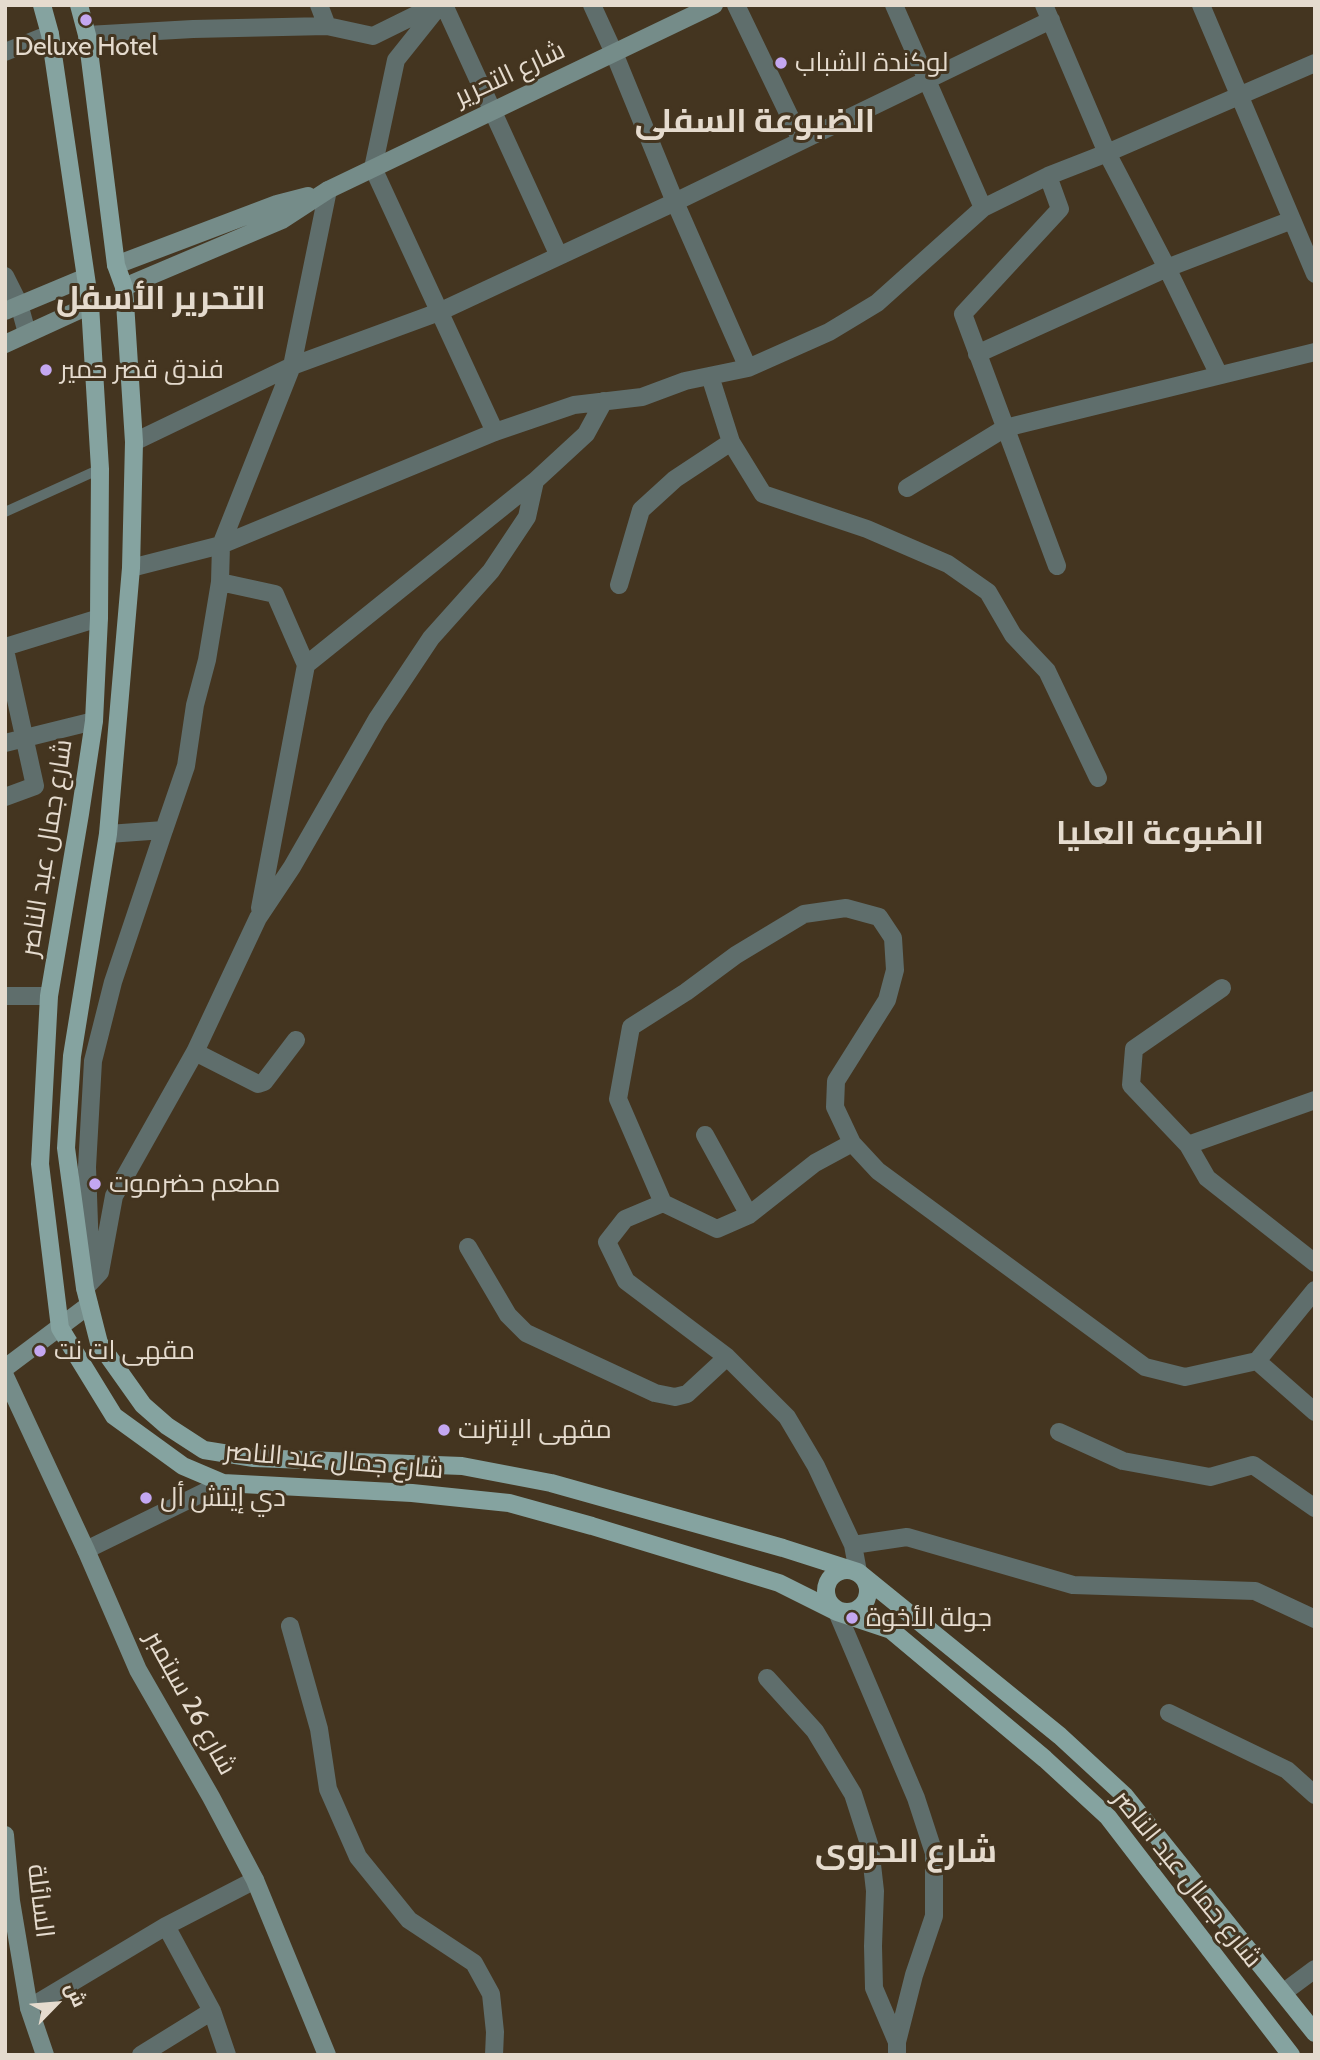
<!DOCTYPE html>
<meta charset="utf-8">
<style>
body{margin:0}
#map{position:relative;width:1320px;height:2060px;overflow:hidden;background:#443520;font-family:Cabin,Cairo,sans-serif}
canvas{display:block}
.frame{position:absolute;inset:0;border:7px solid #e5dbce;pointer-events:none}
.north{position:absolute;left:21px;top:1969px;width:70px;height:70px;-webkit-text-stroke:5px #443520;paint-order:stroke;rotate:65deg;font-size:19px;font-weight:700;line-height:28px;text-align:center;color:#e5dbce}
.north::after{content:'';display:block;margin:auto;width:24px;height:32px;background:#e5dbce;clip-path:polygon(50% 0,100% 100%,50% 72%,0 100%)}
</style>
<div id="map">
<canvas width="1320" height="2060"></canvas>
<div class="frame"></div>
<div class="north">ش</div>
</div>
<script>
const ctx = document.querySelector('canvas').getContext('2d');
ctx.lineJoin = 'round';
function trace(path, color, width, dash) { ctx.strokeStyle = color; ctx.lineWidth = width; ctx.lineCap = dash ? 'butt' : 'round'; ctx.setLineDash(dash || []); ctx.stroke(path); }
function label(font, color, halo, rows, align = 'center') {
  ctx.font = font + ' Cabin,Cairo,sans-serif'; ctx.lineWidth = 6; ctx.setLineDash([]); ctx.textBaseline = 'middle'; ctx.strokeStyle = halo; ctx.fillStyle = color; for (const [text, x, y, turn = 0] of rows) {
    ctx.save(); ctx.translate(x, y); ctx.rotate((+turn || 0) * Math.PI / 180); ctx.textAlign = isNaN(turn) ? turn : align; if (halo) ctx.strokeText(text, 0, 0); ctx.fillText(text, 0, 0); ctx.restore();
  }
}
const lane = new Path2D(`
 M5,512L100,469`);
const street = new Path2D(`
 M319,5L327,26
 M440,5L396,60L373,168L495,432
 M444,5L559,256
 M592,5L614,53L675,202L748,368
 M736,5L801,140
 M894,5L983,208
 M1044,5L1107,153L1167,268L1219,375
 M1201,5L1315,274
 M87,35L193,29L327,26L373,36L436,5
 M5,52L50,34
 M1048,176L1060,209L963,314L1057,566
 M5,276L19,304L27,333
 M977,354L1167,268L1292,220
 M710,376L731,442L763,494L867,529L948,564L988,592L1013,635L1047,671L1098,778
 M134,442L292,366L439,312L675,202L1051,20
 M907,488L1005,428L1315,352
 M131,568L221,545L495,432L574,405L642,397L685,381L748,368L829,332L877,303L983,208L1048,176L1107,153L1315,63
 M220,582L275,594L306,665L260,908
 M619,585L641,510L675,479L731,442
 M5,647L99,618
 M5,650L35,786L5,797
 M306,665L535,481
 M5,743L94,721
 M108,834L164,830L186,766L195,705L207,660L220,582L221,545L292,366L328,190
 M1222,988L1134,1049L1131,1085L1188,1145L1207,1178L1315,1263
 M5,996H49
 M195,1052L258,1084L264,1082L296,1040
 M705,1135L749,1215
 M852,1143L815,1163L749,1215L717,1229L663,1203L618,1099L631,1027L686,992L736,955L804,914L846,908L879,917L893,938L895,970L887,1000L836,1081L835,1107L852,1143L878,1171L1145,1367L1185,1377L1257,1361L1315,1290
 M1188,1145L1315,1100
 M663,1203L625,1219L607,1242L626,1281L727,1357L787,1417L816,1466L853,1545L858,1572
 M468,1247L508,1315L526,1333L655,1393L675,1397L687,1394L727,1357
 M91,1280L87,1167L93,1061L113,982L164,830
 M85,1288L100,1272L114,1196L195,1052L258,918L292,867L377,719L431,638L491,571L527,517L535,481L586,434L604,401
 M1257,1361L1315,1412
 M1059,1432L1123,1461L1210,1477L1253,1465L1315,1508
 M853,1545L907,1537L1073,1585L1255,1591L1315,1619
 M86,1550L223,1483
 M837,1612L916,1798L934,1853V1916L914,1975L897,2042V2055
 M290,1626L319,1729L328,1789L358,1857L409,1920L474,1963L491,1994L495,2032L494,2055
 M767,1678L815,1731L853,1794L870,1847L875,1891L873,1946L874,1988L897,2042
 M1169,1713L1287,1770L1315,1795
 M166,1926L212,2011L227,2055
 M1284,1992L1315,1969
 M29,2008L166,1926L255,1880
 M141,2055L212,2011`);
const secondary = new Path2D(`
 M116,265L277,204L308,196
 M124,287L282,220L328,190L714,5
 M5,311L84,278
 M5,344L90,305
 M5,1368L89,1305
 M5,1376L86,1550L138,1670L211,1797L255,1880L327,2055
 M5,1835L11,1901L29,2008L45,2055`);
const primary = new Path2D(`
 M42,5L50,34L90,305L100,469L99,618L94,721L80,814L49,996L40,1164L60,1328L114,1416L183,1466L223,1483L412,1493L509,1503L592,1526L779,1583L837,1612L891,1630L1045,1759L1108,1817L1291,2055
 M79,5L87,35L116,265L124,287L134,442L131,568L108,834L72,1056L66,1148L85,1288L99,1343L143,1405L167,1426L204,1450L254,1458L462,1466L551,1483L783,1548L858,1572L1060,1736L1124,1795L1315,2033
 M826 1591a21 21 0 1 1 42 0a21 21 0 1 1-42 0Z`);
const markers = [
 [86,20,7,"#c4a7f1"],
 [781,63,7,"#c4a7f1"],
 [46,370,7,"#c4a7f1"],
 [95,1184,7,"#c4a7f1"],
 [40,1351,7,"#c4a7f1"],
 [444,1430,7,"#c4a7f1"],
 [146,1498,7,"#c4a7f1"],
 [852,1618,7,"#c4a7f1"]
];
const poiNames = [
 ["Deluxe Hotel",86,47,"center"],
 ["لوكندة الشباب",795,63],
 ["فندق قصر حمير",60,370],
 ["مطعم حضرموت",109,1184],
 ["مقهى ات نت",54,1351],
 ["مقهى الإنترنت",458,1430],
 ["دي إيتش أل",160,1498],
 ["جولة الأخوة",866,1618]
];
const streetNames = [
 ["شارع التحرير",510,74,-25],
 ["شارع جمال عبد الناصر",47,848,-81],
 ["شارع جمال عبد الناصر",334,1461,5],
 ["شارع 26 سبتمبر",190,1703,61],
 ["شارع جمال عبد الناصر",1187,1879,51],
 ["السائلة",40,1901,83]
];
const districtNames = [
 ["الضبوعة السفلى",755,122],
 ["التحرير الأسفل",161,299],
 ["الضبوعة العليا",1160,834],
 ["شارع الحروى",906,1852]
];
trace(lane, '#5f6e6c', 10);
trace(street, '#5f6e6c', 18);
trace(secondary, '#758c89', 18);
trace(primary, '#85a3a0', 18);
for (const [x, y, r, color] of markers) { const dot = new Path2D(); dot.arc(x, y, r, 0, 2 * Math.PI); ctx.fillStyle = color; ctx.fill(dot); trace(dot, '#443520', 2.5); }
label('26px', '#e5dbce', '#443520', poiNames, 'left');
label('26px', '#e5dbce', '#443520', streetNames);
label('bold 33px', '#e5dbce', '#443520', districtNames);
</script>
